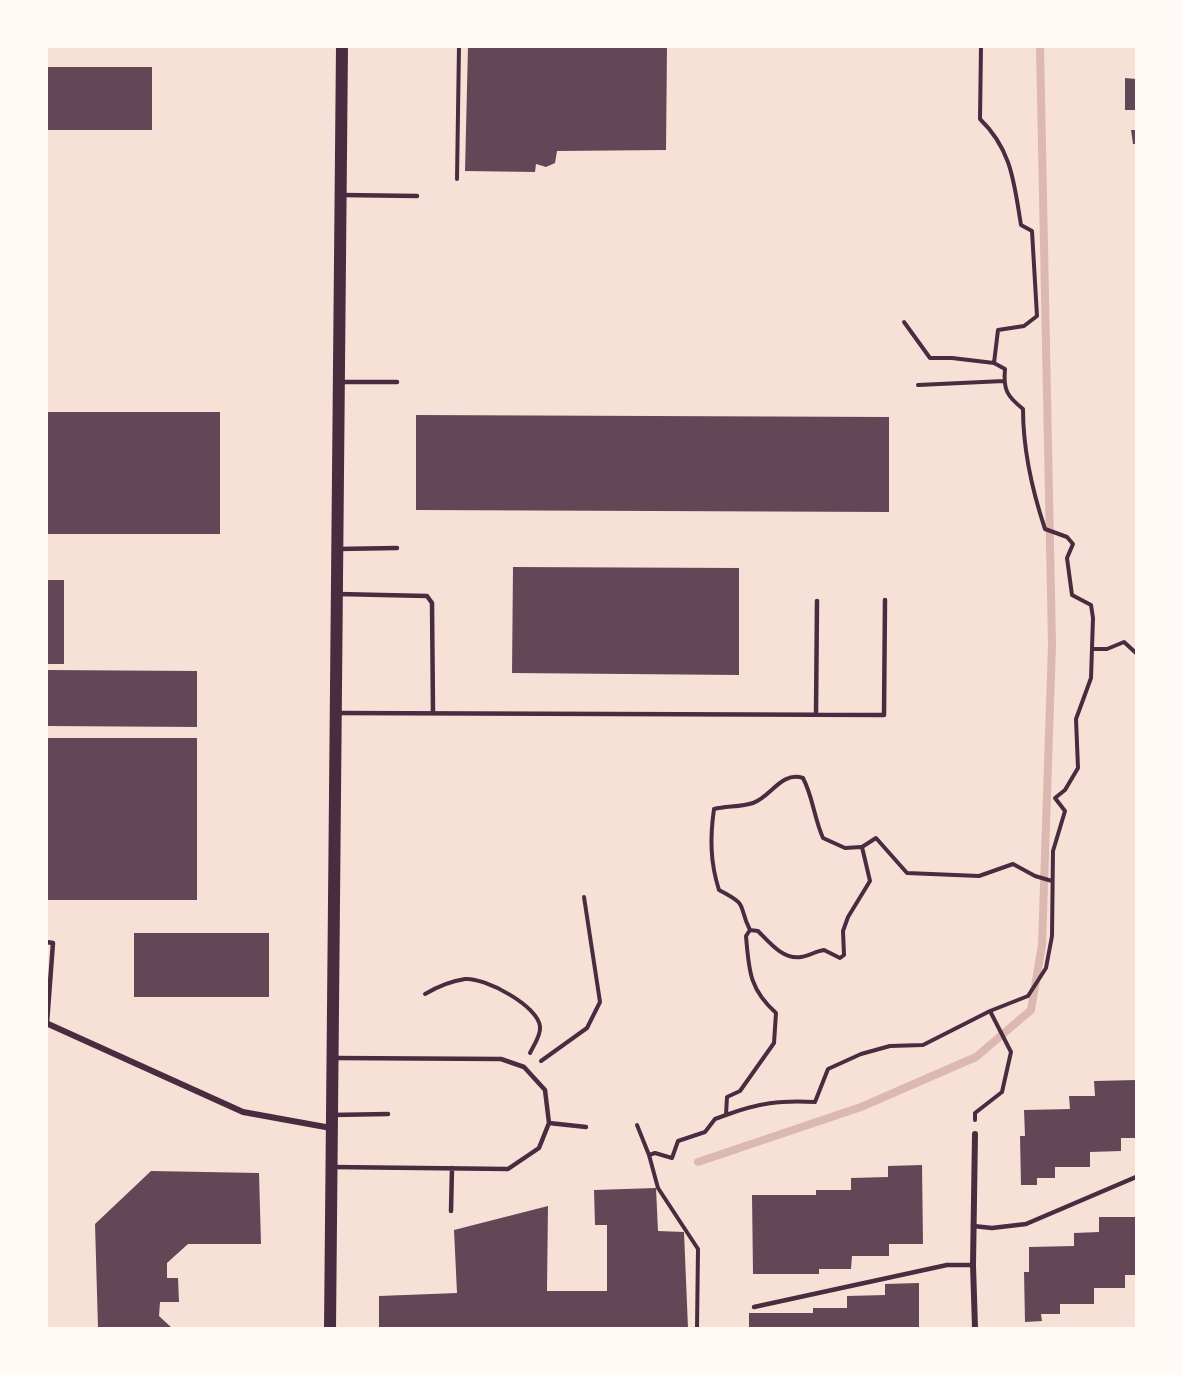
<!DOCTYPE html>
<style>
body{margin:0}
#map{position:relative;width:1183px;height:1375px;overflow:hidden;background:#f7e1d7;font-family:Mulish,sans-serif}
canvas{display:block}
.frame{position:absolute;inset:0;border:48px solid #fffaf5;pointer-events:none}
</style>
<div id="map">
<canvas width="1183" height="1375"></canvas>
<div class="frame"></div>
</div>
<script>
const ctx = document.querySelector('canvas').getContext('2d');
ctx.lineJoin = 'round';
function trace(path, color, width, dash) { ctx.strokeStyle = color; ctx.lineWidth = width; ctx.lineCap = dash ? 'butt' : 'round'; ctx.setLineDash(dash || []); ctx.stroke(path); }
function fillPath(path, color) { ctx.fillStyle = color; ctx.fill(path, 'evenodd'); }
const stream = new Path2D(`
 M698,1162L861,1107L976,1057L1031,1010L1042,945L1052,644L1040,46`);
const building = new Path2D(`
 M468,46H667L666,150L557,151L555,163L546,167L536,164L535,172L465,171Z
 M46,67H152V130H46Z
 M1125,78L1136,79V110H1125Z
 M1131,130H1136V144H1133Z
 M46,412H220V534H46Z
 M416,415L889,417V512L416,510Z
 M513,567L739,568V675L512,673Z
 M46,580H64V664H46Z
 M46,670L197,671V727L46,726Z
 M46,738H197V900H46Z
 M134,933H269V997H134Z
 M1136,1080V1138H1121V1151L1090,1152V1167H1055V1178H1037V1185H1021L1020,1136H1025L1024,1110L1070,1109L1069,1096H1095L1094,1081Z
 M922,1165L923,1244H889V1256H852L851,1269H819V1274H753L752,1195H816V1190H851V1178L888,1177V1166Z
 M151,1171L259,1173L261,1244H188L167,1263V1278H178L179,1302H160L159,1316L172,1328H98L95,1224Z
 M656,1188L658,1231L684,1232L688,1328H379V1296L457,1293L454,1230L548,1206L547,1291H607V1225H595L594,1190Z
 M1099,1217H1136V1275H1125V1288H1094V1304H1060V1314H1041L1042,1321L1025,1322L1024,1272H1029V1247L1074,1246V1233L1099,1232Z
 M919,1283V1328H749V1313H813V1308H847V1296L885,1295V1284Z`);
const path = new Path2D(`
 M457,179L459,46
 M904,322L930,358H952L994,363
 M918,385L1004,381
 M1092,649H1107L1124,642L1136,653
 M750,930C737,904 750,906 719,890C710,862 710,837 714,809C726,806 741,807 753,803C771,797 781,771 803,778C813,797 814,818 823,838L845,848L861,847
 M425,994C437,987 451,981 465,979C484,977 539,1006 540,1027C541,1035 534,1045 530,1053
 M541,1061L587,1028L600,1002L584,897
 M726,1115C759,1103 780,1100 815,1102L828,1069L861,1054L890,1046L923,1045L990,1011L1028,996L1046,968L1052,936L1053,851L1065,811L1055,798L1065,790L1078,768L1076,719L1091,678L1093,618L1091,605L1072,595L1067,558L1073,544L1067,537L1045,529C1032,490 1023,450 1023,409C1007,396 1003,390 1005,369L994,363L998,330L1024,326L1037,316L1032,231L1021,225C1014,183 1012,150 980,119L981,46
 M975,1120V1113L1002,1092L1011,1052L990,1011
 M637,1125L649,1155L658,1188L698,1249L697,1328
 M649,1155L655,1153L672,1158L678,1141L705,1132L715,1119L726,1115L727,1097L740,1091L774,1043L776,1013C749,989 749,970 746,936L750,930L758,931C769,942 783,960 801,957C809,956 816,951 824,950L840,958L844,955L843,931L848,917L870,881L862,847L876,838L907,873L979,876L1013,864L1035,876L1052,881`);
const service = new Path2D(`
 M342,195L417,196
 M341,382H397
 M337,549L397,548
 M338,594L427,596L432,603L433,713
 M338,713L884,715L885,600
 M816,714L817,601
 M46,942L53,943L47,1023
 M332,1115L388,1114
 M549,1123L586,1127
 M332,1167L508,1169L539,1148L549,1123L545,1090L524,1067L501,1059L335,1058
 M451,1211L452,1168
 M973,1226L992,1228L1026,1224L1136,1177
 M754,1307L947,1265H973`);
const minor = new Path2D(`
 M46,1023L243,1112L331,1128
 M975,1328L973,1265L975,1134`);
const secondary = new Path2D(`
 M330,1328L342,46`);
trace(stream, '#dcb8b0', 8);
fillPath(building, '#644757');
trace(path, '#4a2c40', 4);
trace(service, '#4a2c40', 4.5);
trace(minor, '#4a2c40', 6);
trace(secondary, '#4a2c40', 12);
</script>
